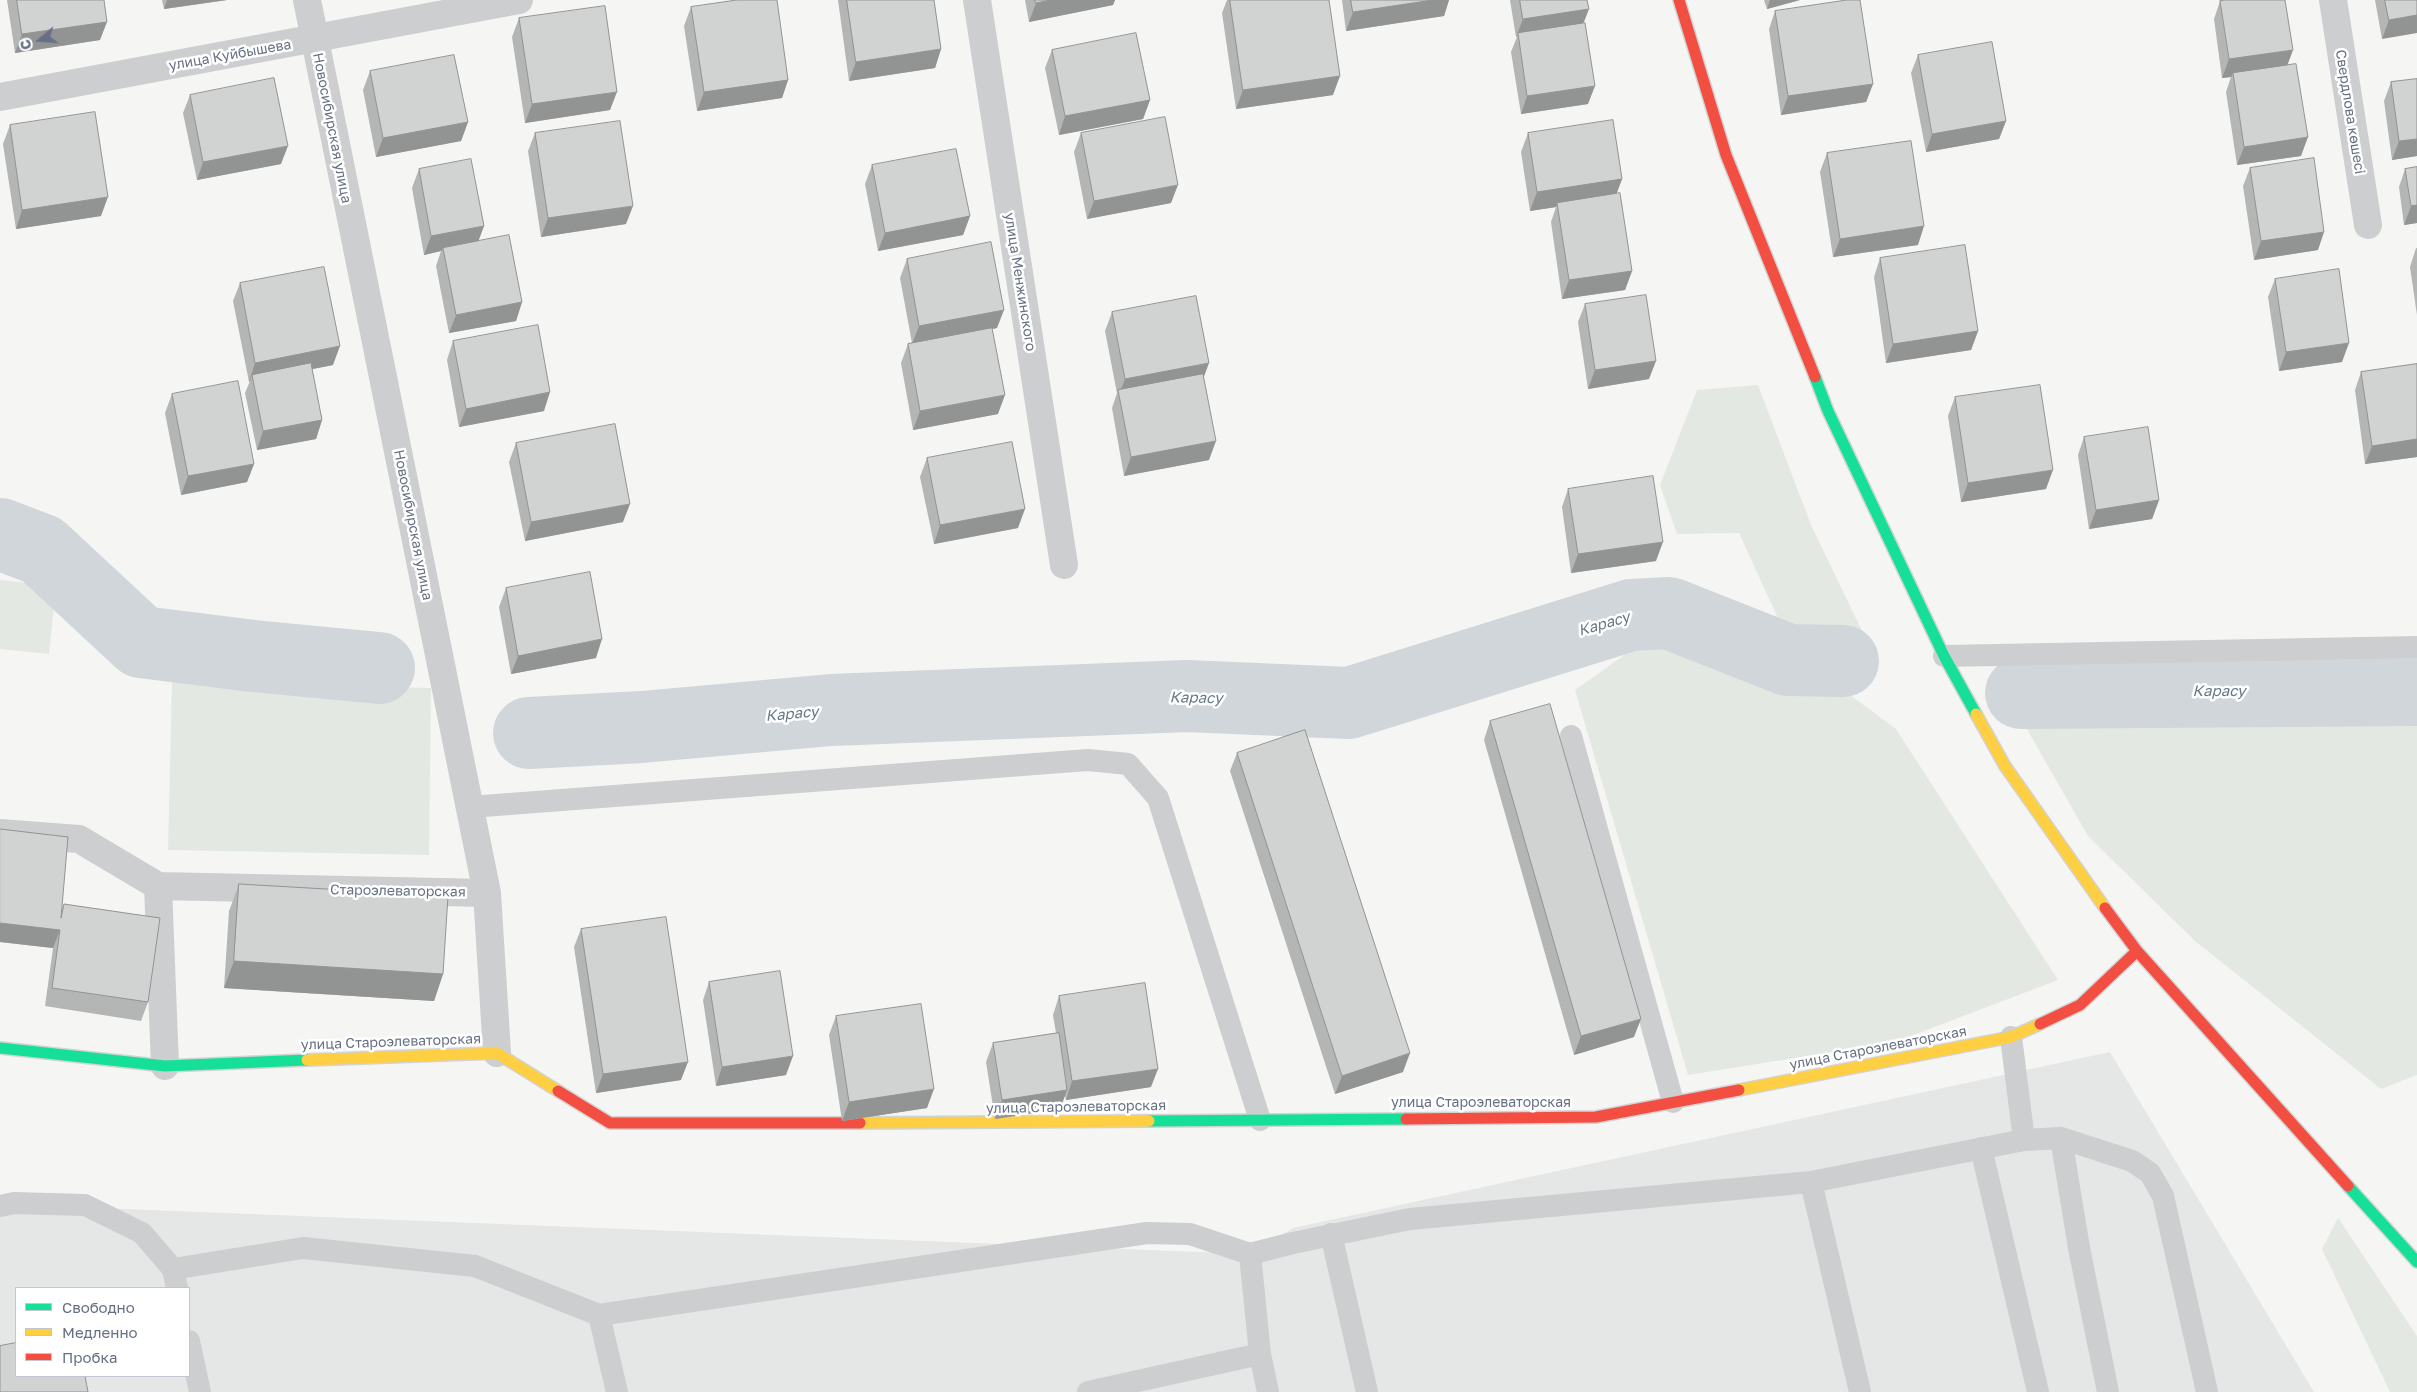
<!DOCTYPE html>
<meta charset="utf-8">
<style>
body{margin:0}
#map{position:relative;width:2417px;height:1392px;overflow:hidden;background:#f5f5f4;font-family:"Golos Text",sans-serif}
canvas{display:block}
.legend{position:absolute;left:15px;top:1287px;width:175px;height:90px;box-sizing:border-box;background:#fff;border:1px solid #c2c6ce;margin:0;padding:6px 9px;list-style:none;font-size:15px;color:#667084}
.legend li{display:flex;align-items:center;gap:10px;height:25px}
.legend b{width:25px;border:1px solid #c2c6ce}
.north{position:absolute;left:15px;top:15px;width:50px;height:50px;-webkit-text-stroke:4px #fff;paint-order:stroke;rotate:252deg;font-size:14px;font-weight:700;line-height:20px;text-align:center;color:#667084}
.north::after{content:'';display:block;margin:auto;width:18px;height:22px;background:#667084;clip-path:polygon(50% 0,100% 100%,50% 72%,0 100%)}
</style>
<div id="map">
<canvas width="2417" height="1392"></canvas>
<ul class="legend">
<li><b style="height:6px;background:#16e098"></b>Свободно</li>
<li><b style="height:6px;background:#ffcf43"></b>Медленно</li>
<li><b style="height:6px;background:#f24e42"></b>Пробка</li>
</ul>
<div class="north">С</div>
</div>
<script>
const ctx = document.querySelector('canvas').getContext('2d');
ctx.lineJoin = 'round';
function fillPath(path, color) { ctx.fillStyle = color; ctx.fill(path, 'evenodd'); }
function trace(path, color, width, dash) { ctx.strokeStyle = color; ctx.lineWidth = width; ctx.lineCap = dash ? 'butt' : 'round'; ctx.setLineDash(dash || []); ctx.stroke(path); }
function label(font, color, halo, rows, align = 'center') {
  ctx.font = font + ' "Golos Text",sans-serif'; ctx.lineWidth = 5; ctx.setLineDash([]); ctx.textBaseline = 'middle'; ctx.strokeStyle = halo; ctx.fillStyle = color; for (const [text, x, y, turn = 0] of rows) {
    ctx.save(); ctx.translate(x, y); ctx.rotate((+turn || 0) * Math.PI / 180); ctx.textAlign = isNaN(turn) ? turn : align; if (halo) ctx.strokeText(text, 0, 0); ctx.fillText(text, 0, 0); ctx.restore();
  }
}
const built = new Path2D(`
 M2110,1052L2314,1392H0V1204L1250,1254L1293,1228ZM16,1288H189V1376H16Z`);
const green = new Path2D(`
 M1758,385L1811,525L1864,635L1782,627L1739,533L1677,534L1660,485L1697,390Z
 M0,580L56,586L49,654L0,649Z
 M1661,629L1834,683L1896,729L2058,980L1895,1042L1688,1075L1575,690Z
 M172,682L431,688L429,855L168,850Z
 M2278,721L2417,723V1075L2381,1089L2195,941L2088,836L2024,724Z
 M2338,1218L2417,1336V1392H2390L2322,1249Z`);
const river = new Path2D(`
 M0,534L42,550L141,642L253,656L379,668
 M2021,693L2417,690
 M529,733L642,727L831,710L1187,696L1349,703L1631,615L1669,613L1788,660L1843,661`);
const lane = new Path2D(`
 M1944,656L2417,647
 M1571,736L1673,1102
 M470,807L1088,760L1128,764L1158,798L1260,1120
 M2011,1037L2024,1140
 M2061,1138L2079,1248L2108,1392
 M1981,1148L2038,1392
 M0,1206L14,1203L85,1205L142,1233L173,1269L177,1288
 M1331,1234L1367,1392
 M1250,1254L1260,1354L1268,1392
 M173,1269L303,1248L475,1266L599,1315L1147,1233L1190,1234L1250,1254L1293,1243L1410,1219L1811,1182
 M599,1315L617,1392
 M189,1341L200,1392
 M1088,1392L1260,1354
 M1860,1392L1811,1182L2024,1140L2061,1138L2132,1161L2150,1173L2163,1196L2207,1392`);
const street = new Path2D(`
 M307,0L487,893L497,1053
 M977,0L1064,565
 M2333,0L2368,225
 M0,97L519,0
 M0,833L79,839L158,886
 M165,1066L158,886L487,893`);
const fast = new Path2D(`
 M1815,377L1828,411L1944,656L1976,714
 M0,1048L165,1066L307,1060
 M1149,1121L1406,1119
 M2348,1186L2417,1262`);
const slow = new Path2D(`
 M1976,714L2005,766L2105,908
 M307,1060L497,1053L558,1091
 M1739,1090L2011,1037L2040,1024
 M860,1123L1149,1121`);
const jam = new Path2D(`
 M1679,0L1726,155L1815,377
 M2105,908L2137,951L2348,1186
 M2040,1024L2080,1005L2137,951
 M558,1091L610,1123H860
 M1406,1119L1596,1117L1739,1090`);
const wall = new Path2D(`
 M7,0H104L100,40L15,53Z
 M162,0H227L164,9Z
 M838,0H934L941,49L935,68L849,81Z
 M1025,0H1115L1113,5L1029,22Z
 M1227,0H1329L1333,95L1236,109L1222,13Z
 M1342,0H1449L1444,16L1346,31Z
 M1510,0H1587L1583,23L1588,104L1521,114L1511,52L1517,37H1516Z
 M1764,0H1800L1767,9Z
 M2375,0H2417L2382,39Z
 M2220,1L2287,65L2301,156L2237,165L2226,92L2231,77L2222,78L2214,19Z
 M691,7L788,80L782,98L697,111L684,26Z
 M1775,11L1873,84L1866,102L1781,115L1769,29Z
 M519,18L610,110L525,123L512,37Z
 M1052,50L1150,100L1143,119L1059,135L1045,68Z
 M1918,55L2006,121L1999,139L1926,152L1911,73Z
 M370,71L468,122L461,141L376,157L363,90Z
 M2417,79V156L2392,160L2384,101L2391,82Z
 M190,95L281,164L197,180L183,113Z
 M10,125L101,216L16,229L3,144Z
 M535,133L626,224L541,237L528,151Z
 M1081,133L1171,203L1087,219L1074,152Z
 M1528,133L1622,179L1616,194L1632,271L1625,290L1562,299L1551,222L1556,207L1530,211L1521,152Z
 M1827,153L1918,245L1833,257L1820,172Z
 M872,165L970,216L963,235L878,251L865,184Z
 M2417,167V223L2404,225L2399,187L2405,169Z
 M2250,168L2318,250L2254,260L2243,186Z
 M419,169L484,226L478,241L522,302L516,321L449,333L436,266L441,251L424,255L412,188Z
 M2416,248H2417V315L2410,267Z
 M1880,258L1978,331L1971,350L1886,363L1874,277Z
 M907,259L997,328L992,329L998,414L913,430L901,363L908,344L912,343L900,278Z
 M2275,279L2342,362L2279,371L2268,297Z
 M240,283L333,365L312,369L322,420L316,439L257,450L245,393L250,381L249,382L233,301Z
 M1585,304L1649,379L1588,389L1578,322Z
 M1112,312L1204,379L1209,460L1124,476L1112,408L1117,393L1105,331Z
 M453,341L544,411L459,427L447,360Z
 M2417,364V457L2365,464L2355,390L2361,372Z
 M172,394L254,464L247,482L181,495L165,413Z
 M1955,397L2046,489L1961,502L1948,416Z
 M2084,437L2159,500L2152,519L2089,529L2078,455Z
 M516,443L623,522L525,541L509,462Z
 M927,458L1018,528L934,544L920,477Z
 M1568,489L1656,561L1571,573L1562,507Z
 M506,588L596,658L511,674L499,607Z
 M1490,721L1634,1037L1574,1055L1484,740Z
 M1237,753L1403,1072L1335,1094L1230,771Z
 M0,829L61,910L64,904L148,1002L141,1021L45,1006L53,948L0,942Z
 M239,884L443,974L434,1001L224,988L229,911Z
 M581,929L681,1080L596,1093L574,947Z
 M709,982L786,1075L716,1086L703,1000Z
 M1059,996L1151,1087L1066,1100L1065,1096L1060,1109L995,1119L986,1062L993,1043L1056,1033L1053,1015Z
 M836,1016L927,1108L842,1121L829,1035Z`);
const shadedWall = new Path2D(`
 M167,0H227L164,9Z
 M1051,0H1115L1113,5L1029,22L1036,3Z
 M1433,0H1449L1444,16L1346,31L1353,12Z
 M1770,0H1800L1767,9Z
 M1589,9L1582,27L1518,33L1516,37L1523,19Z
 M2417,15V33L2382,39L2389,20Z
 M107,22L100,40L15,53L22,34Z
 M941,49L935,68L849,81L856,62Z
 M2293,50L2286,69L2233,73L2231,77L2222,78L2229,59Z
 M1340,76L1333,95L1236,109L1243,90Z
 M788,80L782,98L697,111L704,92Z
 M1873,84L1866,102L1781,115L1788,96Z
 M1595,86L1588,104L1521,114L1527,96Z
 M617,92L610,110L525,123L532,104Z
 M1150,100L1143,119L1059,135L1065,116Z
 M2006,121L1999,139L1926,152L1932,134Z
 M468,122L461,141L376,157L383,138Z
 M2308,137L2301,156L2237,165L2244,147Z
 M2417,139V156L2392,160L2399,141Z
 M288,146L281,164L197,180L203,162Z
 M1622,179L1615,198L1557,203L1556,207L1530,211L1537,192Z
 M1178,185L1171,203L1087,219L1094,201Z
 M108,197L101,216L16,229L22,210Z
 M2417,205V223L2404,225L2411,206Z
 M633,206L626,224L541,237L548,218Z
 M970,216L963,235L878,251L885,233Z
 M484,226L477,245L443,248L441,251L424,255L431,236Z
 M1924,226L1918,245L1833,257L1840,239Z
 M2324,232L2318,250L2254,260L2261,241Z
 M1632,271L1625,290L1562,299L1569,280Z
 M522,302L516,321L449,333L456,315Z
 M1004,310L997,328L912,344L919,326Z
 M1978,331L1971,350L1886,363L1893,344Z
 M2349,343L2342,362L2279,371L2286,352Z
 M340,346L333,365L253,381L252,375L250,381L249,382L255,363Z
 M1656,361L1649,379L1588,389L1595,370Z
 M1209,363L1202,382L1119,395L1125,379Z
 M550,392L544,411L459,427L466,409Z
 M1005,395L998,414L913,430L920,411Z
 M322,420L316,439L257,450L263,431Z
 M2417,439V457L2365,464L2372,446Z
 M1216,441L1209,460L1124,476L1131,457Z
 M254,464L247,482L181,495L188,476Z
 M2053,470L2046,489L1961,502L1968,483Z
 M2159,500L2152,519L2089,529L2096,510Z
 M630,504L623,522L525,541L531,522Z
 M1025,509L1018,528L934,544L940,525Z
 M1663,542L1656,561L1571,573L1578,554Z
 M602,639L596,658L511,674L518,656Z
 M0,923L60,930L53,948L0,942Z
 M234,961L443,974L434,1001L224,988Z
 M1641,1019L1634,1037L1574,1055L1581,1036Z
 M1410,1053L1403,1072L1335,1094L1342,1076Z
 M793,1056L786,1075L716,1086L722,1067Z
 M688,1062L681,1080L596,1093L603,1074Z
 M1158,1069L1151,1087L1066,1100L1072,1081Z
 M934,1089L927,1108L842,1121L849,1102Z
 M1067,1090L1060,1109L995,1119L1002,1100Z`);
const building = new Path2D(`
 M17,0H104L107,22L22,34Z
 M737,0H777L788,80L704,92L691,7Z
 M847,0H934L941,49L856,62Z
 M1035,0H1051L1036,3Z
 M1230,0H1329L1340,76L1243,90Z
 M1351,0H1433L1353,12Z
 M1520,0H1587L1589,9L1523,19Z
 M1847,0H1860L1873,84L1788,96L1775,11Z
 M2226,0H2285L2293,50L2229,59L2220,1Z
 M2385,0H2417V15L2389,20Z
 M605,6L617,92L532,104L519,18Z
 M1585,23L1595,86L1527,96L1518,33Z
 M1136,33L1150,100L1065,116L1052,50Z
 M1992,42L2006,121L1932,134L1918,55Z
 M454,55L468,122L383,138L370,71Z
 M2296,64L2308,137L2244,147L2233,73Z
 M274,78L288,146L203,162L190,95Z
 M2417,79V139L2399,141L2391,82Z
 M95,112L108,197L22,210L10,125Z
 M1165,117L1178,185L1094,201L1081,133Z
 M1613,120L1622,179L1537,192L1528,133Z
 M620,121L633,206L548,218L535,133Z
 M1911,141L1924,226L1840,239L1827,153Z
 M956,149L970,216L885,233L872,165Z
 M2314,158L2324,232L2261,241L2250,168Z
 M471,159L484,226L431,236L419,169Z
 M2417,167V205L2411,206L2405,169Z
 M1620,193L1632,271L1569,280L1557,203Z
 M509,235L522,302L456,315L443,248Z
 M991,242L1004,310L919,326L907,259Z
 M1965,245L1978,331L1893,344L1880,258Z
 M324,267L340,346L255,363L240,283Z
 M2339,269L2349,343L2286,352L2275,279Z
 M1646,295L1656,361L1595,370L1585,304Z
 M1196,296L1209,363L1125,379L1112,312Z
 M538,325L550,392L466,409L453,341Z
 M992,328L1005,395L920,411L908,344Z
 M311,363L322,420L263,431L252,375Z
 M2417,364V439L2372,446L2361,372Z
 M1203,374L1216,441L1131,457L1118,390Z
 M238,381L254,464L188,476L172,394Z
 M2040,385L2053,470L1968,483L1955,397Z
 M615,424L630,504L531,522L516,443Z
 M2148,427L2159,500L2096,510L2084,437Z
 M1012,442L1025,509L940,525L927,458Z
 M1653,476L1663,542L1578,554L1568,489Z
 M590,572L602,639L518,656L506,588Z
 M1550,704L1641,1019L1581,1036L1490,721Z
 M1305,730L1410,1053L1342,1076L1237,753Z
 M0,829L68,837L61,918L64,904L160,918L148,1002L52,988L60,930L0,923Z
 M239,884L448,896L443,974L234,961Z
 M666,917L688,1062L603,1074L581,929Z
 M780,971L793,1056L722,1067L709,982Z
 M1145,983L1158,1069L1072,1081L1059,996Z
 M921,1004L934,1089L849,1102L836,1016Z
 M1059,1033L1067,1090L1002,1100L993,1043Z
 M16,1343V1376H85L88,1392H0V1346Z`);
const streetNames = [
 ["улица Куйбышева",230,55,-10],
 ["Свердлова көшесі",2350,112,81],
 ["Новосибирская улица",332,128,79],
 ["улица Менжинского",1020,282,81],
 ["Новосибирская улица",413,525,79],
 ["Староэлеваторская",398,891,1],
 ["улица Староэлеваторская",391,1042,-2],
 ["улица Староэлеваторская",1878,1048,-11],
 ["улица Староэлеваторская",1481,1103],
 ["улица Староэлеваторская",1076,1107,-1]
];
const waterNames = [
 ["Карасу",1604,624,-16],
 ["Карасу",2219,691],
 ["Карасу",1196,698,1],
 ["Карасу",792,714,-5]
];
fillPath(built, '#e5e6e6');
fillPath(green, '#e4e8e2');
trace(river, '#d1d6da', 72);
trace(fast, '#d2d3d4', 14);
trace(slow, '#d2d3d4', 14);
trace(jam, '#d2d3d4', 14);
trace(lane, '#cdcecf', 22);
trace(street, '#cdcecf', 28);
trace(fast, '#16e098', 11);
trace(slow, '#ffcf43', 11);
trace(jam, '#f24e42', 11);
fillPath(wall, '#b4b5b5');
fillPath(shadedWall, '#929393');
fillPath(building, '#d1d2d2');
trace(building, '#929393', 1);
label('14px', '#667084', '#fff', streetNames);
label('italic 15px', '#677887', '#fff', waterNames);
</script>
